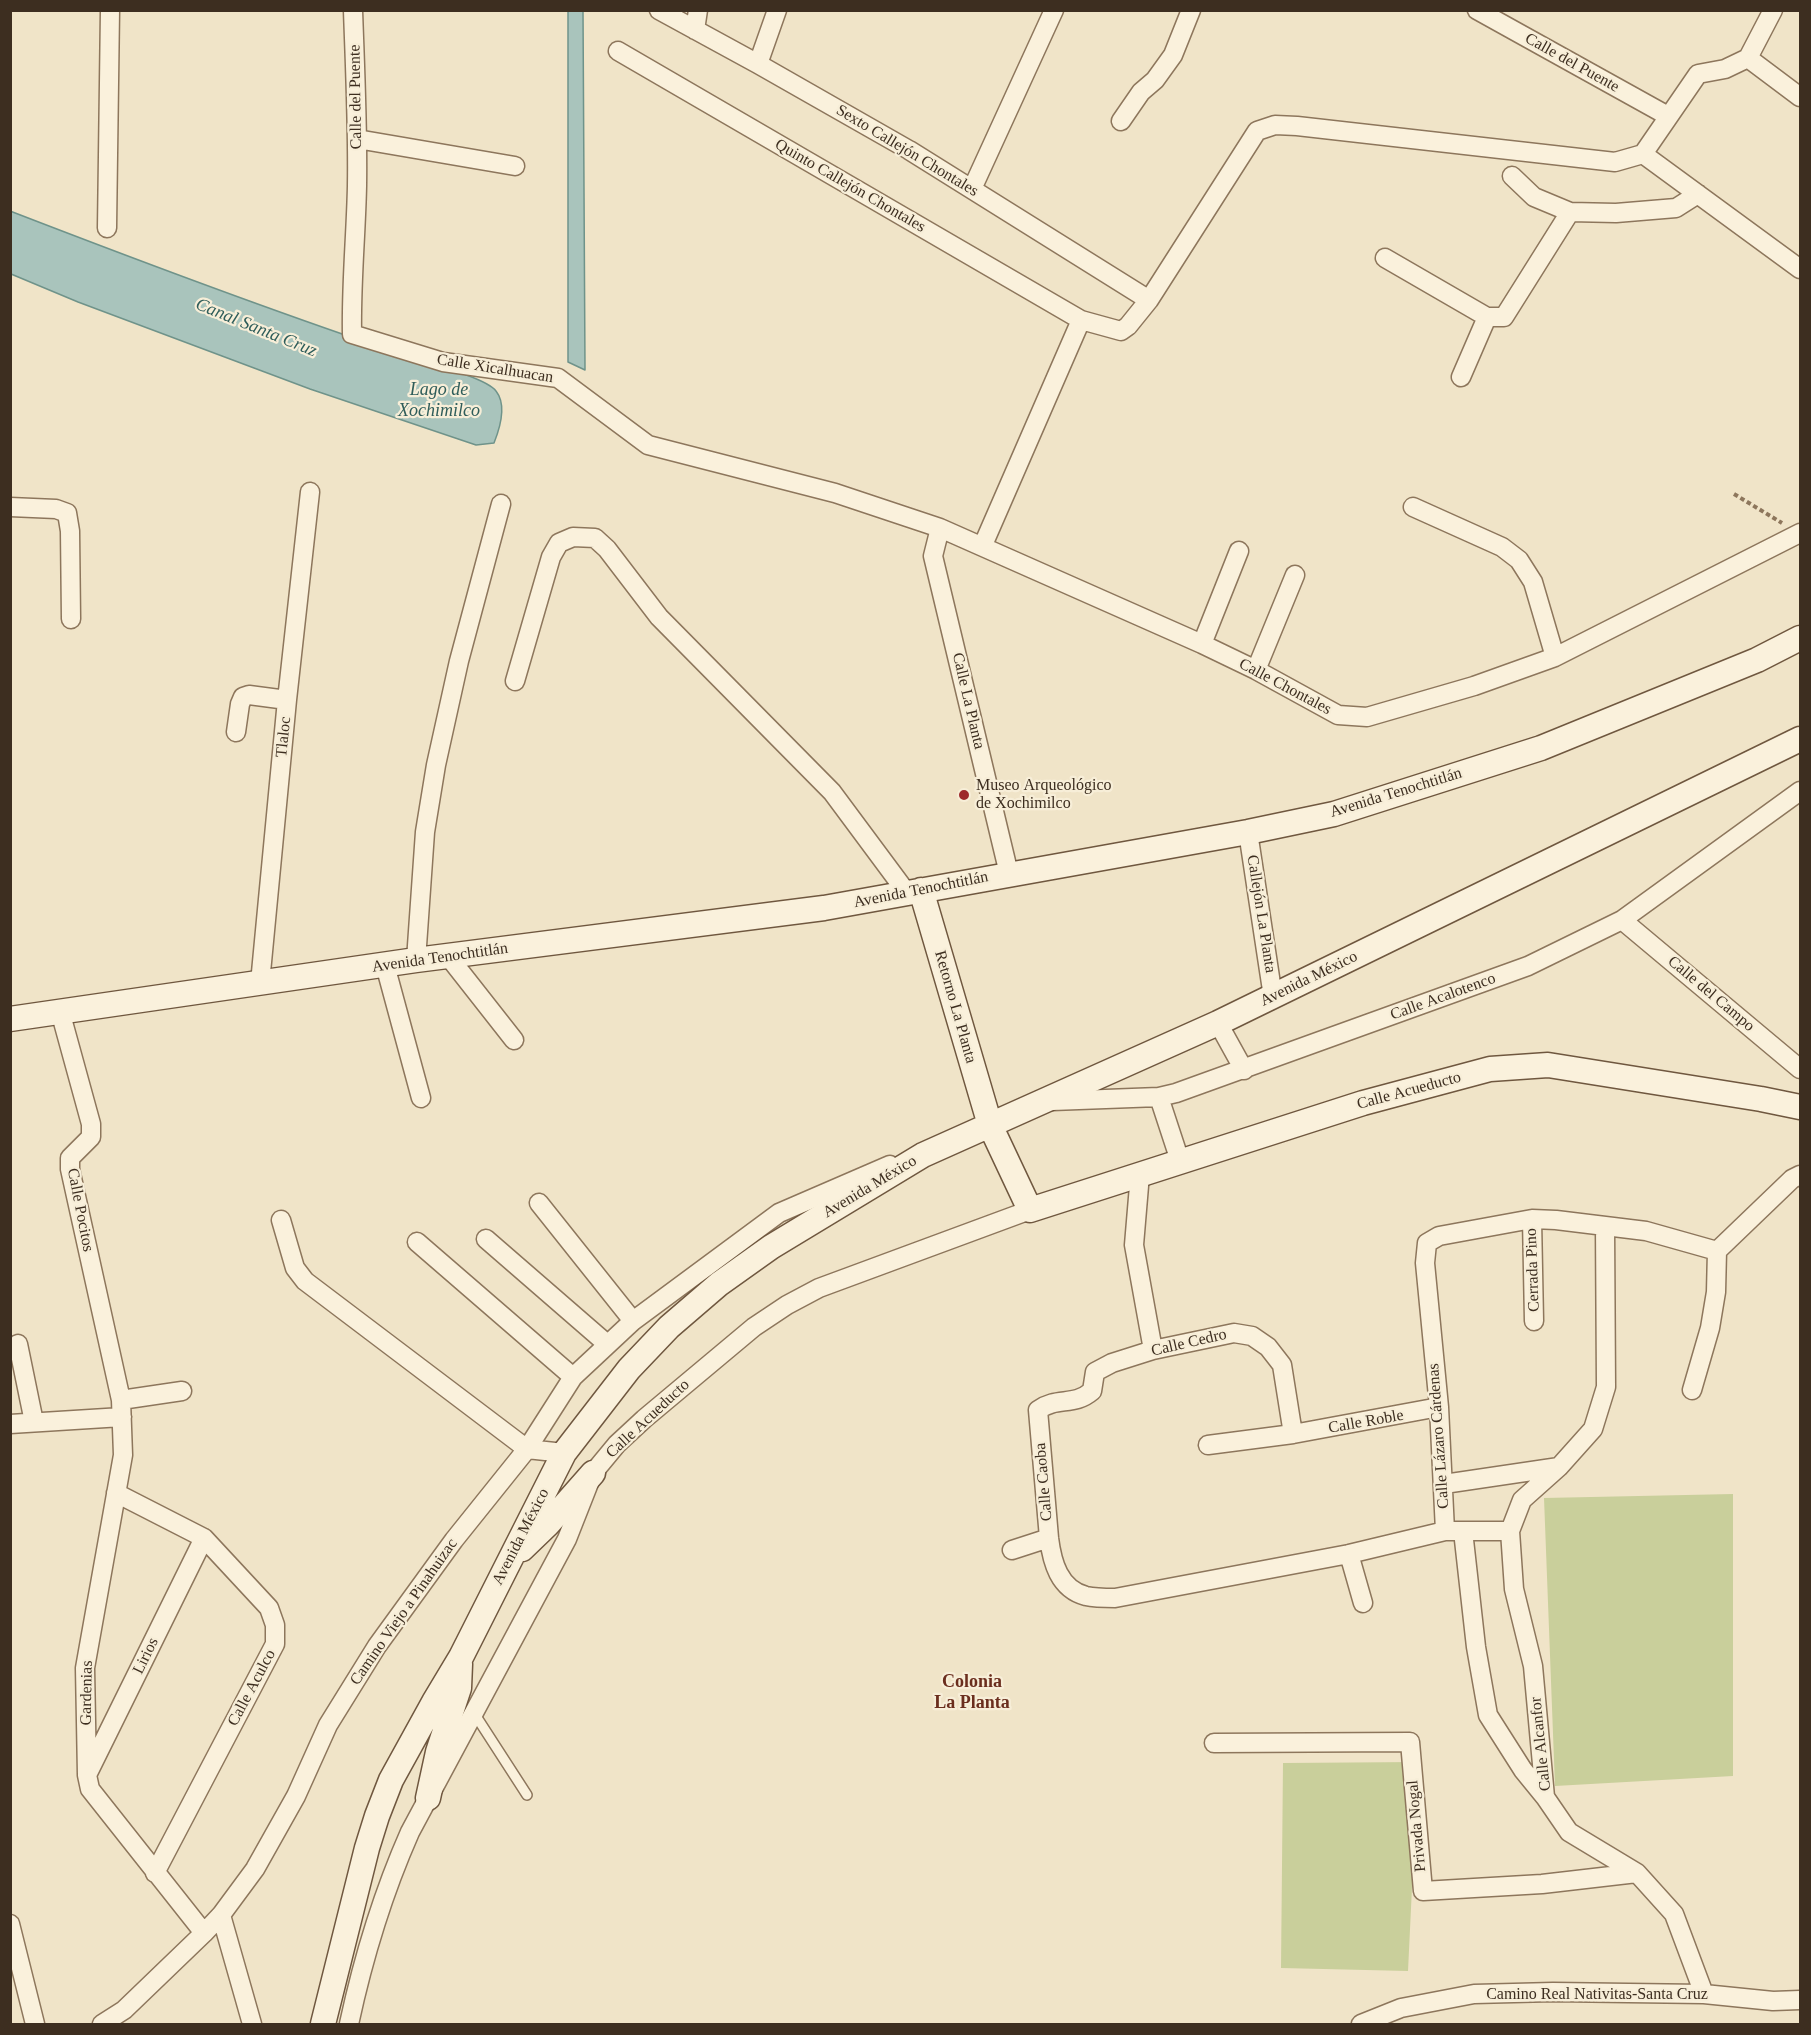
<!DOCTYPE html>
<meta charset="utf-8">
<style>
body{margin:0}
#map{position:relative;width:1811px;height:2035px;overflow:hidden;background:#f0e4c8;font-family:"Times New Roman",serif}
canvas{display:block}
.frame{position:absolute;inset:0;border:12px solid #3d2e20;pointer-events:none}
</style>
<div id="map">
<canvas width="1811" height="2035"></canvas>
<div class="frame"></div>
</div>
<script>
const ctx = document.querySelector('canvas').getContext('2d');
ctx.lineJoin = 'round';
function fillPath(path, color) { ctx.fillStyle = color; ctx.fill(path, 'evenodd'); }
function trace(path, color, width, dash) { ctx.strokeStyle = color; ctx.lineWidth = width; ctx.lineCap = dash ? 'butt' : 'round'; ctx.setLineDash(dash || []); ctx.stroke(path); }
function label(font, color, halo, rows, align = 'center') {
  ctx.font = font + ' "Times New Roman",serif'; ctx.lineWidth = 4.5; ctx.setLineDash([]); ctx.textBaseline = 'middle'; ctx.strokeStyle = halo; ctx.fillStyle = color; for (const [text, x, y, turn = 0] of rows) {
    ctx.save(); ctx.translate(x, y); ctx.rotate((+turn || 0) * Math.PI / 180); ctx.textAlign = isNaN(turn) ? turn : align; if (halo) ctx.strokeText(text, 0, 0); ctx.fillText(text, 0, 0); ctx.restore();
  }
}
const green = new Path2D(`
 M1733,1494V1776L1555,1786L1544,1498Z
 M1418,1762L1408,1971L1281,1968L1283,1763Z`);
const water = new Path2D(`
 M583,10V11L585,370L568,362V11Z
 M10,211C142,262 274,312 407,356C425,362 487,378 496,391C507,405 500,428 494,443L476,445L310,389L78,302L11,274Z`);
const path = new Path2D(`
 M1734,494L1782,523`);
const lane = new Path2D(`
 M474,1713L527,1795`);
const street = new Path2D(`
 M353,10C355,69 358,128 357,186C356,235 351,284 352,334L443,362L558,378L648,445L835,493L940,528L1202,644L1256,670L1338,715L1367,717L1474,686L1555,657L1800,533
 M659,10L758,64L909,150L1149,300
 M1477,10L1668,116
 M695,30L698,10
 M618,51L1081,320L1121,331L1128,326L1149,300L1257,131L1275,125L1297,126L1615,162L1643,154
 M1748,58L1800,97
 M758,64L777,10
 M1121,121L1141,92L1155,80L1173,55L1191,10
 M357,139L515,166
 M1643,154L1698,74L1725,69L1748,58L1773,10
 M1643,154L1800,269
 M1512,176L1534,197L1570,212L1616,213L1676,208L1698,194
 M972,189L1054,10
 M107,228L110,10
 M1385,258L1487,317H1504L1570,212
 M1461,377L1487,317
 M10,507L56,509L67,513L70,531L71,619
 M1413,507L1502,547L1519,560L1533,582L1555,657
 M940,528L933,556L1009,874
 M983,545L1081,320
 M1202,644L1239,551
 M1256,670L1295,575
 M515,681L551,557L559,543L573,537L595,538L607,549L659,617L832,792L907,893
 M236,732L240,704L243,697L249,695L287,700
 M1248,832L1273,997
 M1622,920L1800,1069
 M448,956L514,1040
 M416,960L425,832L436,765L459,661L501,504
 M385,965L421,1098
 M260,983L287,700L310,492
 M60,1011L91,1124V1137L70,1158V1169L121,1400L123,1455L85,1668L87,1775L90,1789L204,1933
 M1218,1023L1244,1070
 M1159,1097L1180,1161
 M1052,1101L1159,1097L1176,1093L1528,966L1622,920L1800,791
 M1140,1174L1134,1245L1153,1350
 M539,1203L633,1321
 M1532,1219L1534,1321
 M281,1220L295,1268L305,1281L527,1449L564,1453
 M486,1239L607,1344
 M417,1242L573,1377
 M18,1344L34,1422
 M1692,1390L1710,1328L1716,1292L1717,1251
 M121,1400L182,1391
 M10,1424L122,1417
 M1293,1434L1282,1365L1268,1347L1252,1336L1234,1333L1153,1350L1112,1363L1095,1372L1092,1391C1073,1407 1058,1396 1038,1410L1049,1538C1052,1562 1059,1589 1086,1596C1095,1598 1106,1598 1115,1598L1349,1554L1445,1531H1510L1514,1589L1533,1666L1545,1797L1569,1832L1637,1873L1674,1914L1704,1994
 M1208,1445L1293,1434L1439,1407
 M1444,1484L1559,1467
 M116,1493L204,1538L269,1608L275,1625V1644L155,1873
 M1445,1531L1439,1407L1425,1263L1427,1243L1439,1236L1532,1219L1556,1220L1646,1231L1717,1251L1792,1179L1800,1175
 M1463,1531L1476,1647L1488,1715L1523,1770L1545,1797
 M1510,1531L1522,1500L1559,1467L1593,1429L1606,1387L1605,1226
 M1012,1550L1049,1538
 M1349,1554L1363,1603
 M1214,1743L1410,1742L1423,1891L1542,1884L1637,1873
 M88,1773L204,1538
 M221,1915L252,2024
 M10,1924L35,2024
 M102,2024L124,2010L204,1933L221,1915L255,1869L296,1796L328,1725L377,1646L454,1540L527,1449L573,1377L633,1321L779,1213L890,1165
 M349,2024C363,1959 383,1893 410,1832L567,1539L593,1473L617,1444L644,1419L754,1327L787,1305L819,1288L1030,1210
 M1361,2024L1401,2008L1474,1994L1553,1992L1704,1994L1773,2001L1800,2000`);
const secondary = new Path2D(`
 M921,890L990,1125L1030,1210L1363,1103L1490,1069L1548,1065L1761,1099L1800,1107
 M10,1019L416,960L824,908L1248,832L1334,814L1541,748L1757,660L1800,638
 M522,1549L548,1524L593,1473
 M428,1798L438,1752L459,1688L460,1664
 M323,2024L367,1848L377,1816L391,1780L434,1702L461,1657L564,1453L629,1369L669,1327L719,1284L771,1247L923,1155L1218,1023L1800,739`);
const markers = [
 [964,795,6,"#9e2a2b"]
];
const streetNames = [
 ["Calle del Puente",1572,63,29],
 ["Calle del Puente",356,97,-91],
 ["Sexto Callejón Chontales",907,151,31],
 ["Quinto Callejón Chontales",850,186,30],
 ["Calle Xicalhuacan",495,369,9],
 ["Calle Chontales",1285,687,28],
 ["Calle La Planta",968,701,77],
 ["Tlaloc",284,737,-84],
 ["Avenida Tenochtitlán",1396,793,-17],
 ["Avenida Tenochtitlán",921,890,-11],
 ["Callejón La Planta",1261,914,81],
 ["Avenida Tenochtitlán",440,958,-8],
 ["Avenida México",1309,979,-26],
 ["Calle del Campo",1711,994,40],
 ["Calle Acalotenco",1443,997,-20],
 ["Retorno La Planta",955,1007,74],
 ["Calle Acueducto",1409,1091,-15],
 ["Avenida México",870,1187,-31],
 ["Calle Pocitos",80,1210,79],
 ["Cerrada Pino",1533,1270,-92],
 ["Calle Cedro",1189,1343,-13],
 ["Calle Acueducto",648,1419,-43],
 ["Calle Roble",1366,1422,-10],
 ["Calle Lázaro Cárdenas",1439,1436,-94],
 ["Calle Caoba",1044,1482,-95],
 ["Avenida México",521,1537,-63],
 ["Camino Viejo a Pinahuizac",404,1612,-55],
 ["Lirios",146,1656,-64],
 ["Calle Aculco",252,1688,-62],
 ["Gardenias",87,1693,-89],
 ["Calle Alcanfor",1541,1744,-96],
 ["Privada Nogal",1417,1826,-95],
 ["Camino Real Nativitas-Santa Cruz",1597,1995]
];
const poiNames = [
 ["Museo Arqueológico",976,786],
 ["de Xochimilco",976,804]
];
const waterNames = [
 ["Canal Santa Cruz",256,328,22],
 ["Lago de",439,390],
 ["Xochimilco",439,411]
];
const neighbourhoodNames = [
 ["Colonia",972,1682],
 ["La Planta",972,1703]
];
fillPath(green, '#c9cf9b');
fillPath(water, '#a9c4bc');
trace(water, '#6f938a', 1.5);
trace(lane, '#8d765c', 12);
trace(street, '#8d765c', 21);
trace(secondary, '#6f573f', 27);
trace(path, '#8d765c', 4, [4.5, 3]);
trace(lane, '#faf1dc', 9);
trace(street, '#faf1dc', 18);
trace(secondary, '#faf1dc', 24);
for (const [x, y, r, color] of markers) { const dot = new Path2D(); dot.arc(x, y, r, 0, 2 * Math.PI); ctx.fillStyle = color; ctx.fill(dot); trace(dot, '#f7eed8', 2); }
label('16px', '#3d2e20', '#f7eed8', streetNames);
label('16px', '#3d2e20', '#f7eed8', poiNames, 'left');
label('italic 18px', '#2f5d5a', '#f7eed8', waterNames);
label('bold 18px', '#6b2e1e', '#f7eed8', neighbourhoodNames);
</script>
